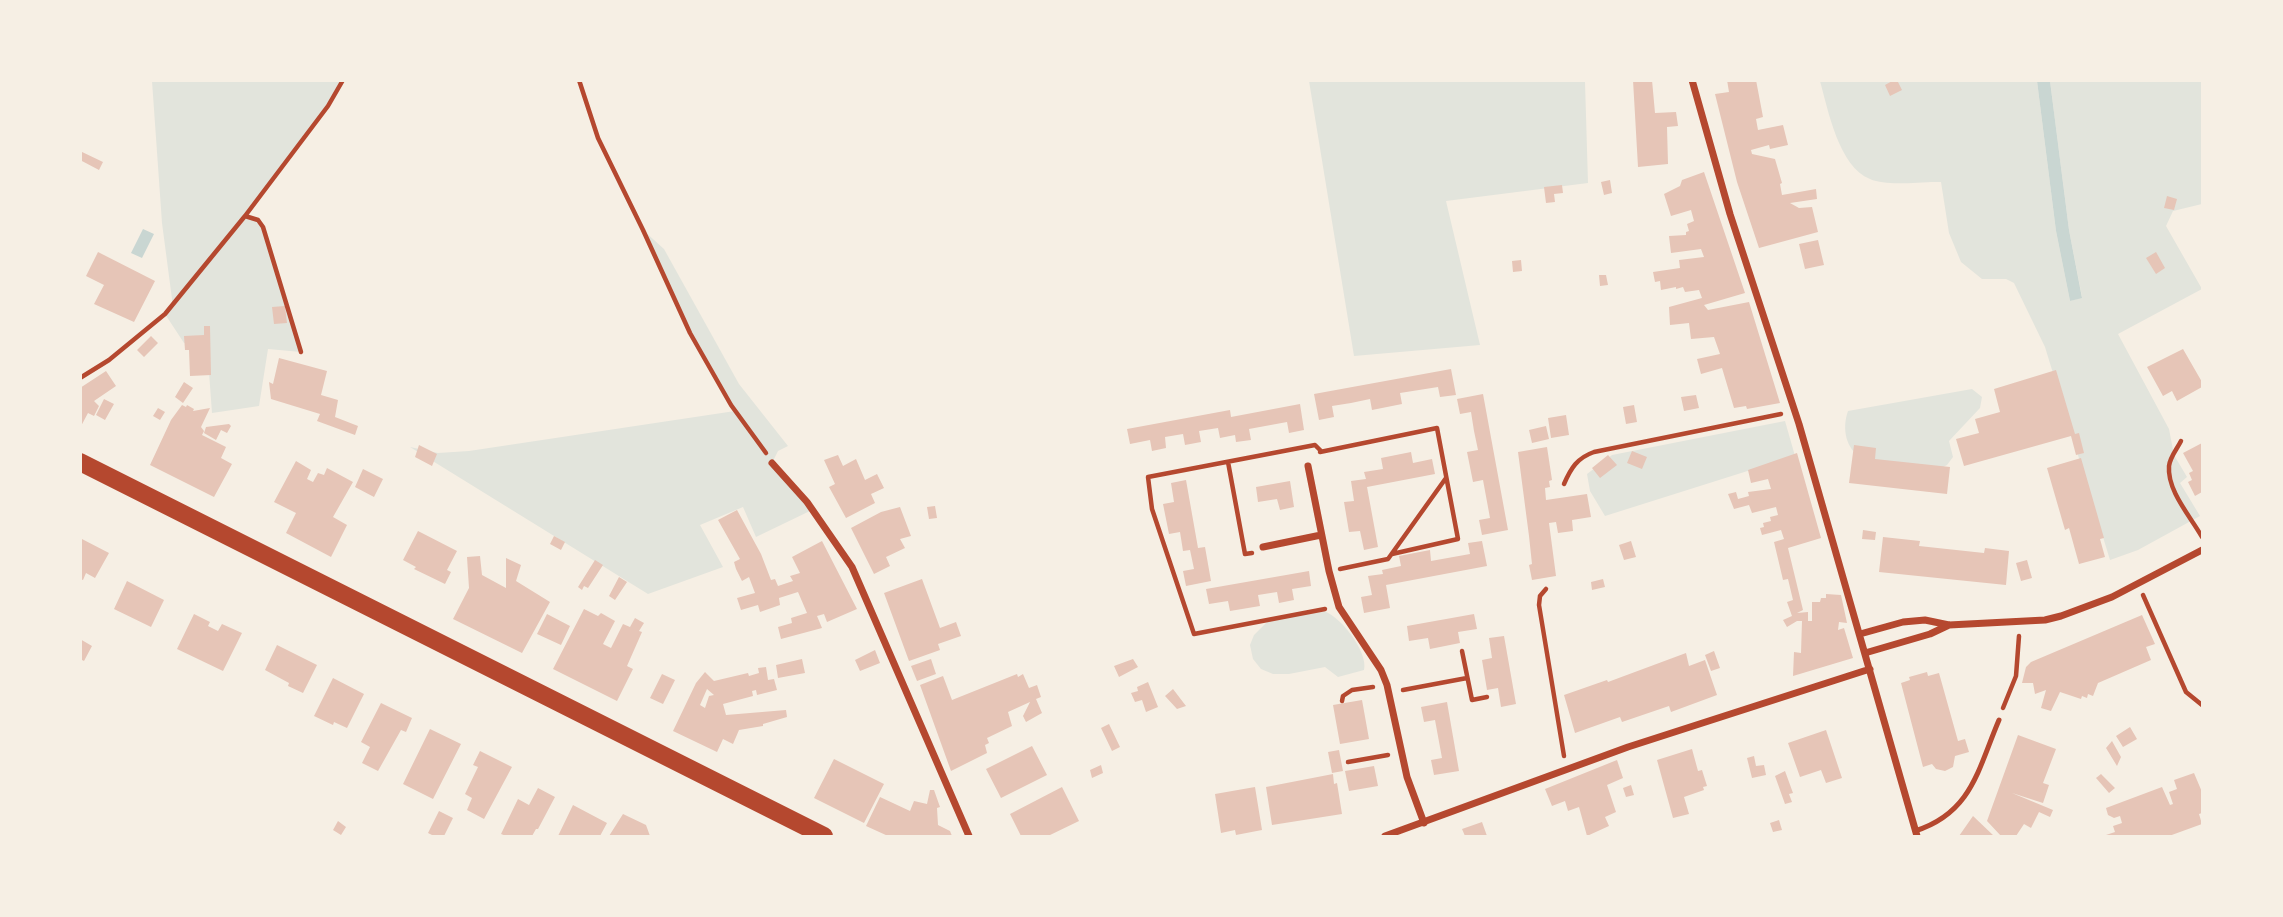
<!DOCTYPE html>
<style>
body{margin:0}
#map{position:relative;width:2283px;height:917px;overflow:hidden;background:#f6efe4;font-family:Literata,serif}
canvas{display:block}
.frame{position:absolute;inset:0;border:82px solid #f6efe4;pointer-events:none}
</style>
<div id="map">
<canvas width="2283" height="917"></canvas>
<div class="frame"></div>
</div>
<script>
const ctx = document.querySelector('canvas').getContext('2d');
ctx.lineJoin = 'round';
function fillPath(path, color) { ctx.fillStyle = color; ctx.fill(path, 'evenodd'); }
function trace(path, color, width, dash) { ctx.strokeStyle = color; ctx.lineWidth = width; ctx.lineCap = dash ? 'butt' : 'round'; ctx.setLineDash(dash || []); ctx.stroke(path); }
const green = new Path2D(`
 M152,81H343L328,106L245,215L252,217L263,227L301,352L268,349L259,406L212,413L207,345L184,343L165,314L172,304V299L162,223Z
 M1309,81H1597L1585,82L1588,183L1446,201L1480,345L1354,356Z
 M1820,81H2037L2056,231L2070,301L2082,297L2069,230L2050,81H2202V204L2173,211L2166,226L2202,289L2118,334L2169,429L2174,455L2187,477L2180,483L2200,516L2138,550L2110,560L2045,347L2014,283L2006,279H1982L1961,262L1949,233L1941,182C1921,181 1888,187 1870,179C1839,167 1828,110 1820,81Z
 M643,230L664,249L739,384L788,446L778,451L772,463L812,510L756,537L743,507L700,525L723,567L648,594L410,447L438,453L469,451L735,411L690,333Z
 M1972,389L1982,397L1980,408L1949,441L1953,457L1947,465L1939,469C1924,467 1873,464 1863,459C1845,449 1842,428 1848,411Z
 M1785,421L1795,456L1605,516L1590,491L1587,474L1612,455Z
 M1320,610C1338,612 1369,652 1364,670L1338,677L1325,667L1289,674H1273L1261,669L1253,659L1250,645L1254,635L1269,620Z`);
const water = new Path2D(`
 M2037,81H2050L2069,230L2082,298L2070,301L2056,231Z
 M143,229L154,234L142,258L131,253Z`);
const building = new Path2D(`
 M1633,80H1652L1655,113L1676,112L1678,126L1667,127L1668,164L1638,167Z
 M1727,80H1756L1763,117L1756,119L1758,130L1783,125L1788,145L1770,149L1769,145L1751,150L1752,154L1775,159L1782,183L1780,184L1782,195L1816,189L1817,199L1790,203L1799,208L1812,207L1818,232L1759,248L1737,182L1715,94L1729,92Z
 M1894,80H1897L1902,90L1890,96L1885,85Z
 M80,151L103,162L99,170L80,160Z
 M1704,172L1745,293L1704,305L1708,310L1749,302L1780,403L1747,409L1746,406L1734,408L1722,368L1701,374L1697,359L1720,354L1714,337L1691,339L1689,323L1670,325L1669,307L1702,298L1699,290L1685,292L1683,287L1676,289V287L1661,290L1660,281L1655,282L1653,272L1680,268L1679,260L1704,257L1701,249L1671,253L1669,236L1686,235V232L1689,231L1687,224L1694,221L1691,210L1671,216L1664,194L1680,186L1682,180Z
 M1610,180L1612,193L1604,195L1601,182Z
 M1562,185L1563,193L1554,194L1555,202L1546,203L1544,187Z
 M2167,196L2177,199L2174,210L2164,208Z
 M1818,240L1824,265L1805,269L1799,244Z
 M98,252L155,281L134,322L94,304L104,285L86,276Z
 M2156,252L2165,268L2156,274L2146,258Z
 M1521,260L1522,271L1513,272L1512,261Z
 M1599,275H1606L1608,285L1600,286Z
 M285,306L287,323L274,324L272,307Z
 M204,326H210L211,375L190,376L189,350H185L184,336L204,335Z
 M151,336L158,343L144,357L137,350Z
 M2183,349L2202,382V387L2177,401L2172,391L2163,396L2147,367Z
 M279,358L327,371L321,395L338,400L335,417L358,426L355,435L317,421L320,414L271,399L269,382L273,384Z
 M1451,369L1456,395L1440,397L1438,387L1400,393L1402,404L1372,410L1370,399L1351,403L1332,406L1334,417L1319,420L1314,394Z
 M2056,370L2075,434L2079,433L2084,453L2076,455L2071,436L1964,466L1956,439L1979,433L1975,419L2000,412L1994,389Z
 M106,371L116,386L94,401L99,406L94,416L88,413L80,428V388Z
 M184,382L193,388L183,403L175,397Z
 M1483,394L1508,530L1482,535L1479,520L1490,518L1483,480L1473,482L1467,452L1478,450L1474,431L1471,412L1460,414L1457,399Z
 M1696,395L1699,408L1684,411L1681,397Z
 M104,399L114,404L105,420L96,415Z
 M1300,404L1304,430L1289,433L1287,422L1249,429L1251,440L1236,442L1235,435L1220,438L1218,428L1199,431L1201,442L1185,445L1183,434L1165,437L1166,448L1152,451L1150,440L1130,444L1127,429L1230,410L1231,417Z
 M182,405L186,407L187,405L194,409L193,411L210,408L201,427L204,431L202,435L226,447L221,458L232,464L214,497L150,465L171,420Z
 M1634,405L1637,422L1626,424L1623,407Z
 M158,408L165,412L160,420L153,416Z
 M1566,415L1569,435L1551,438L1548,418Z
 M229,424L231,426L227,433L221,430L216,440L204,433L206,427Z
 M1546,426L1549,439L1532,443L1529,430Z
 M2202,443V492L2195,496L2188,482L2192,480L2189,473L2193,471L2183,453Z
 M419,445L437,454L432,466L415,457Z
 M1854,445L1876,448L1875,459L1950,467L1947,494L1849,483Z
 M1547,447L1552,480L1549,481L1550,487L1545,488L1546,500L1587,494L1591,517L1572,520L1573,531L1558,533L1556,522L1549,523L1556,576L1532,580L1529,565L1532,564L1529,536L1518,452Z
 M1632,451L1647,457L1642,469L1627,463Z
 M1411,452L1413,463L1432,459L1435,474L1367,487L1378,547L1364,550L1360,531L1349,532L1344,502L1354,501L1351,481L1366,479L1364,472L1383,469L1381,458Z
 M1797,453L1821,538L1788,548L1803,610L1797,613L1808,612V621H1812V602H1820L1821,598H1826V594L1841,595L1847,623L1839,622L1838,630L1844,628L1853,658L1793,676L1794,652L1801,653L1802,621H1797L1787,627L1783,620L1792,616L1787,602L1793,600L1788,579L1783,580L1774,542L1784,539L1781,530L1762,535L1760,528L1764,527L1763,523L1771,521L1770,517L1778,515L1776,507L1752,513L1749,505L1734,509L1728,494L1736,492L1738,499L1749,496L1748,492L1771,489L1768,479L1751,483L1748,470Z
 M838,455L843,466L856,459L865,480L877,474L884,488L871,494L875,503L846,518L829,487L835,484L824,460Z
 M1608,455L1617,465L1600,478L1592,468Z
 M2081,458L2104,538L2100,539L2105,557L2079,564L2069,528L2065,530L2047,468Z
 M296,461L311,470L307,479L313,482L318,473L324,475L327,468L353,482L333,517L347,525L331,557L286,533L296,513L274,502Z
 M363,469L383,479L374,497L355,487Z
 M1186,480L1198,548L1205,547L1211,581L1186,586L1183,571L1194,569L1190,550L1183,551L1180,532L1169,534L1163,504L1174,502L1171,483Z
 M1290,481L1294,507L1280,510L1277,499L1258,502L1256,487Z
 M935,506L937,518L929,519L927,507Z
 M900,507L911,536L900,539L905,548L886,557L890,566L874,574L851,528L881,512Z
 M737,510L761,554L771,580L775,579L778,586L793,581L790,576L800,573L792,557L822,541L857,609L827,622L824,614L817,616L822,628L781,639L778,627L792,623L791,618L807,613L798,592L779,598L780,605L760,612L758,605L741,610L737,598L755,593L749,577L742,581L736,569L734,562L740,559L718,520Z
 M1863,530L1876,532L1875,540L1862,539Z
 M418,531L457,551L447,570L451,572L445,584L414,569L416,567L403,560Z
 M554,536L565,542L561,550L550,544Z
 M1883,537L1920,541L1919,546L1984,553L1985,548L2009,551L2006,585L1879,572Z
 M80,538L109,553L95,578L86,573L83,580L80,579Z
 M1482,541L1487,566L1386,585L1390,608L1364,613L1361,597L1372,595L1368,576L1383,574L1382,570L1401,566L1399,556L1430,550L1431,561L1470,554L1468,543Z
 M1631,541L1636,557L1624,560L1619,545Z
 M480,556L482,575L506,588V558L521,565L516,581L550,602L522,653L453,619L469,588L467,557Z
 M595,560L603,565L588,588L584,586L582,590L578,587Z
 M2027,560L2032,578L2021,581L2016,563Z
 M1309,571L1311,586L1292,589L1294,600L1279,603L1277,592L1258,595L1260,606L1230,611L1228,601L1209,604L1206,589Z
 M619,577L627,582L615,600L609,596Z
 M922,579L940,628L956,622L961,636L938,644L940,650L909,661L884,593Z
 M1603,579L1605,587L1592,590L1591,582Z
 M127,581L164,600L151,627L114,609Z
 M584,609L598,616L601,613L615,621L603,644L611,648L623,624L630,627L635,618L644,623L639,631L642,632L627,666L633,669L617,701L553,669Z
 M194,614L210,622L208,626L218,631L222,624L242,633L223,671L177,649Z
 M547,614L570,626L561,645L537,634Z
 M1474,614L1477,629L1458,632L1460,643L1430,649L1428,638L1409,641L1407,626Z
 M2142,615L2155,644L2146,647L2151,660L2098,683L2093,696L2088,694L2087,698L2082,696L2081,699L2060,692L2051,711L2041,708L2046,690L2035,694L2033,683H2022L2026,667L2031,662Z
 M1504,636L1516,704L1501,707L1498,688L1487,690L1482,660L1492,658L1489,638Z
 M80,639L92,646L84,661L80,659Z
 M277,645L317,665L303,693L288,686L289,683L265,670Z
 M875,650L880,663L860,671L855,660Z
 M1714,651L1720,668L1711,671L1705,655Z
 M1686,653L1689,666L1705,660L1717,695L1671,712L1669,706L1622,722L1620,717L1575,733L1564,695L1607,680L1608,682Z
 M802,659L805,673L778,678L776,665Z
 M931,659L936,674L917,681L911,666Z
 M1133,659L1138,667L1119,677L1114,666Z
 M766,667L768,680L774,679L777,690L757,695L756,690L752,691L753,696L723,704L726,715L786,710L787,717L763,724V726L739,730L733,744L723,739L717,752L673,731L696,683L705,672L714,681L748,673L749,676L759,673L758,668ZM707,689L714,695L709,696L705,708L700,705Z
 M1927,672L1928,676L1939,673L1958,741L1965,739L1969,752L1955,756L1953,767L1945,771L1936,769L1932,764L1923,767L1901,683L1910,680L1909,677Z
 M662,674L675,680L663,704L650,698Z
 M1017,674L1018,677L1023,674L1029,688L1037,685L1041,697L1036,699L1042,713L1026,722L1023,716L1030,702L1008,712L1012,726L987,738L989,743L985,745L987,753L951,771L920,685L943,676L952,700Z
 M333,678L364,694L347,728L334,722L333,725L314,716Z
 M1148,682L1158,707L1146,712L1142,700L1135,702L1131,693L1138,691L1137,687Z
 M1173,689L1186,706L1177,709L1165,696Z
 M1362,700L1369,739L1340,744L1333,705Z
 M1447,702L1459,771L1434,775L1431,760L1442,758L1435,720L1424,722L1421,707Z
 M381,703L412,718L406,732L401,730L378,771L362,763L370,747L361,742Z
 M1109,724L1120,747L1112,751L1101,728Z
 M2130,727L2137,739L2123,747L2116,736Z
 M430,729L461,744L433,799L403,784Z
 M1826,730L1842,778L1826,783L1821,770L1800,777L1788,743Z
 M2018,735L2056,749L2043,783L2049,785L2043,803L2012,793L2053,810L2050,817L2039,812L2031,828L2024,824L2016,836H2001L1987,821Z
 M2112,741L2121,757L2117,766L2106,748Z
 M1032,746L1047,775L1001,798L986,769Z
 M1692,749L1698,771L1702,770L1707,786L1703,787L1704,790L1684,797L1689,814L1673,818L1657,760Z
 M1339,750L1343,771L1332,773L1328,752Z
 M480,751L512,767L484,819L467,810L472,798L465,794L478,767L473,765Z
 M1754,756L1756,766L1764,765L1766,775L1752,778L1747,758Z
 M834,759L884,784L864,823L814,798Z
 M1617,760L1623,778L1607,785L1616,812L1605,817L1609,826L1587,836L1579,807L1568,811L1565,801L1552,806L1545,789Z
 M1101,765L1103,773L1092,778L1090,770Z
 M1374,766L1378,786L1349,791L1345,771Z
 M1785,771L1793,793L1789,794L1792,802L1785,804L1775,776Z
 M2194,773L2202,792V813L2199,814L2202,824L2169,836H2103L2115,832L2113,826L2122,823L2120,816L2114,818L2108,815L2106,808L2162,787L2170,805L2173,804L2169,792L2177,789L2174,780Z
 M1333,774L1334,784L1337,783L1342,814L1272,825L1266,787Z
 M2101,774L2115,788L2109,793L2096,778Z
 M1631,785L1634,795L1626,797L1623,788Z
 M1062,787L1079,821L1048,836H1021L1010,814Z
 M1255,787L1262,830L1236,835L1235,830L1221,833L1215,794Z
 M538,788L555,797L538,829H536L532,836H506L501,834L518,799L529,805Z
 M930,790H934L940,807L937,808L938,825L950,831L952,836H888L866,826L880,797L910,811L914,801L927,804Z
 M573,805L607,823L600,836H558Z
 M439,811L453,818L444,836H434L428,833Z
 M623,814L646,825L650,836H609Z
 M1973,816L1994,836H1959Z
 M1779,820L1782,830L1773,832L1770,823Z
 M338,821L346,827L341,835L333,830Z
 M1482,822L1487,836H1465L1462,829Z`);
const path = new Path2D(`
 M579,80L598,138L643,230L690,333L731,405L766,453
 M245,216L258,220L263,227L301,352
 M80,378L109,360L165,314L245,216L328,106L343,80
 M2181,441C2177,449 2170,457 2169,466C2167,491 2191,517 2202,537
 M1321,451L1315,445L1148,477L1152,509L1194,634L1325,609
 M1320,452L1437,428L1458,539L1392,554
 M1228,462L1245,554L1252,553
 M1564,484C1571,468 1577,458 1594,452L1781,414
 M1340,569L1388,559L1446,478
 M1546,589L1540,596L1539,605L1564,756
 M2143,595L2186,692L2202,705
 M1462,651L1472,700L1487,697
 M1403,690L1467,678
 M1342,701L1343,696L1352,690L1373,687
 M2003,708L2016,676L2019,636
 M1348,762L1388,755`);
const service = new Path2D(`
 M1915,831C1972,813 1978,769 1999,720`);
const minor = new Path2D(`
 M1692,80L1730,214L1799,424L1917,836
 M772,463L807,502L852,567L969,836
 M1308,466L1329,571L1339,607L1381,670L1387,685L1407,777L1424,823
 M1263,547L1321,535
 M1860,634L1903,622L1925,620L1949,625L2045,620L2061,616L2112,597L2202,550
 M1865,653L1930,634L1949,625
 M1385,836L1628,747L1870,669`);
const primary = new Path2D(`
 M80,462L824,836`);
fillPath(green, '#e2e4dc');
fillPath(water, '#c9d6d2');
fillPath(building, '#e6c5b7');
trace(path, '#b5482f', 4.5);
trace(service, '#b5482f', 5);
trace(minor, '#b5482f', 7);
trace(primary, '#b5482f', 18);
</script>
